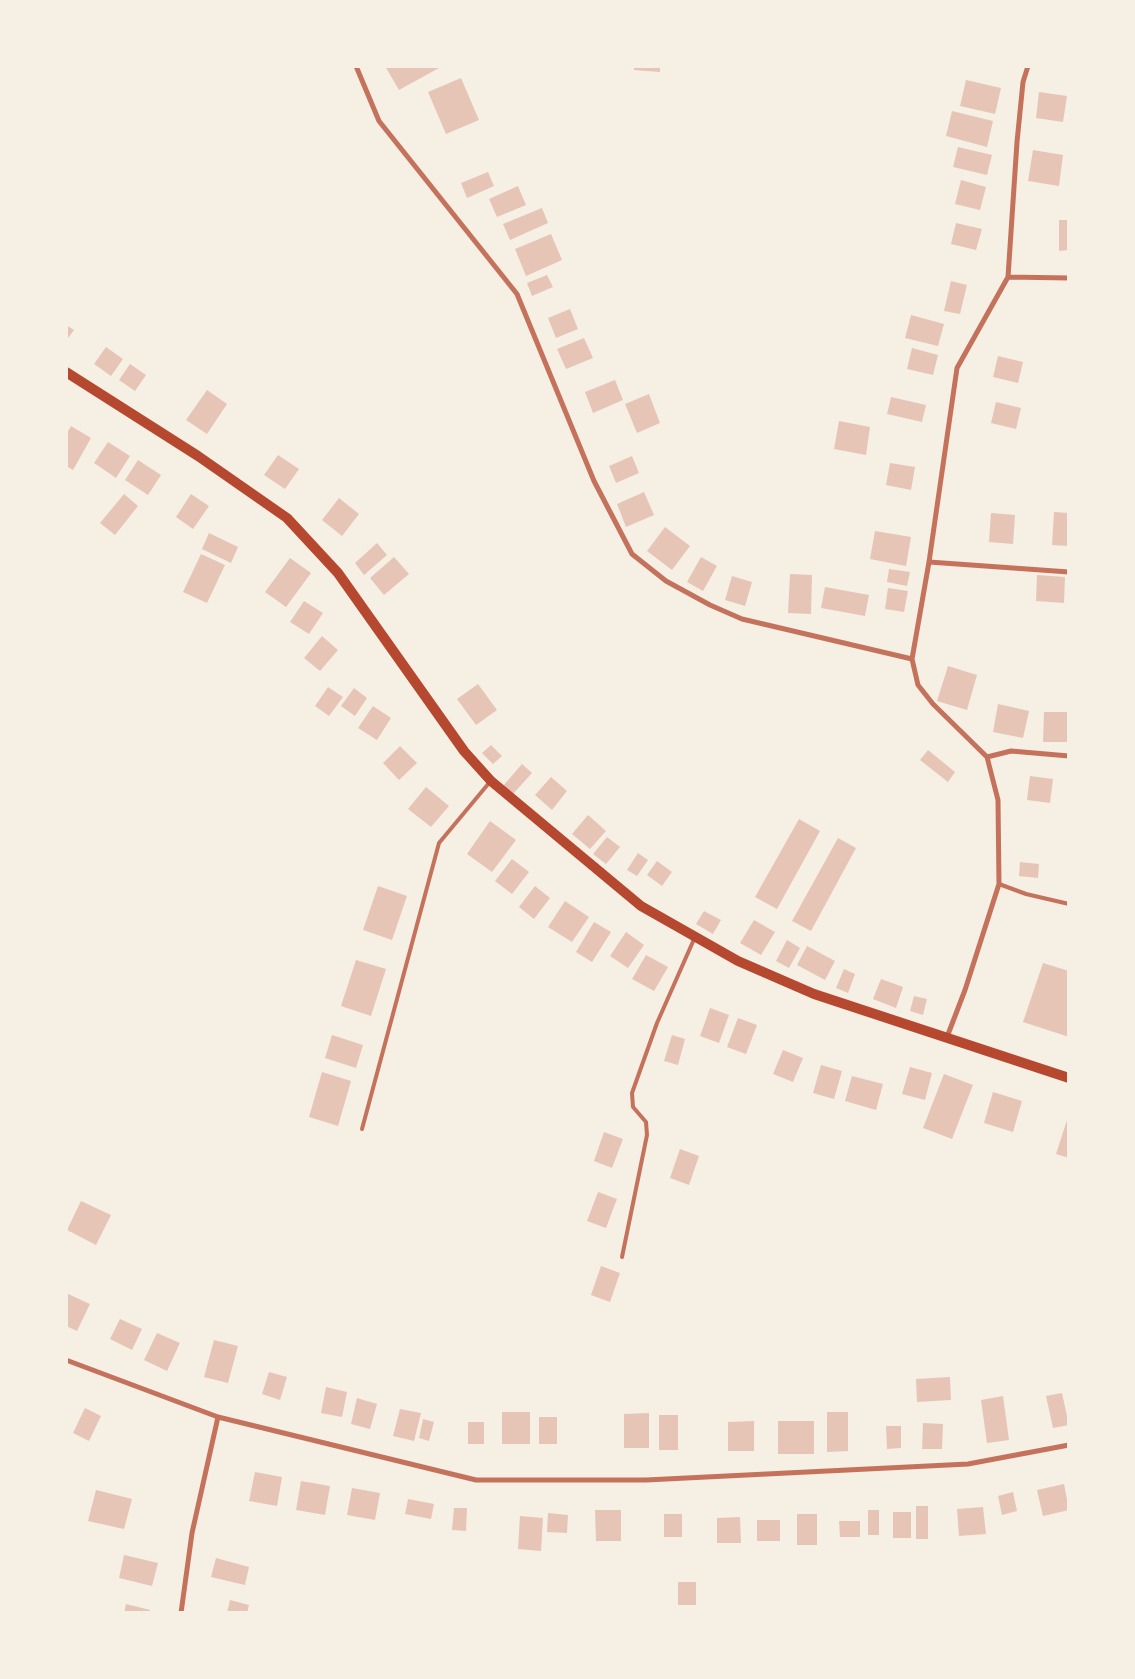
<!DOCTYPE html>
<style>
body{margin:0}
#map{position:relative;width:1135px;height:1679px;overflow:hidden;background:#f6efe4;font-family:Barlow,sans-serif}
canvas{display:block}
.frame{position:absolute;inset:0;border:68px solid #f6efe4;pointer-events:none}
</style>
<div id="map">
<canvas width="1135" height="1679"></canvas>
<div class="frame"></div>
</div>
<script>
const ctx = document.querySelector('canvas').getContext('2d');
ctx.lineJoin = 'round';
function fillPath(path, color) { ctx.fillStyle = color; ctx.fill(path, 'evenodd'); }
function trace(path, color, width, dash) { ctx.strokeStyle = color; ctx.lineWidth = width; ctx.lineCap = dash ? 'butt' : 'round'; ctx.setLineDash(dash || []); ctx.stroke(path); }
const building = new Path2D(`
 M385,66H438L439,68L399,90Z
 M634,66H660V72L634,70Z
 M461,78L479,120L446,134L428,92Z
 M966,80L1001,88L995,114L960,106Z
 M1039,92L1067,96L1063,122L1036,118Z
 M952,111L993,121L987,147L946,136Z
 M958,147L992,155L987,175L953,167Z
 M1033,150L1063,155L1059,186L1028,181Z
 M488,172L494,186L467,198L461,183Z
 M961,180L986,187L980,210L955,204Z
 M518,186L526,205L497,217L489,199Z
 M542,208L548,223L510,240L503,224Z
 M1059,220H1069V250L1059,251Z
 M956,223L982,229L976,250L951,244Z
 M551,234L562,260L526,276L515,249Z
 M547,275L553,287L532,296L527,283Z
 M951,281L967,285L960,314L944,311Z
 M570,309L578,329L556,338L548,318Z
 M911,315L944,324L938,346L905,338Z
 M66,325L74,330L66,341Z
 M584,338L593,358L566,369L557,349Z
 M106,347L123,359L111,376L94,364Z
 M912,348L938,355L933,375L907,369Z
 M998,356L1023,362L1018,383L993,377Z
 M130,364L146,375L135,391L119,380Z
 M615,380L623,400L593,413L585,392Z
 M207,390L227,404L207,434L186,420Z
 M649,394L660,423L637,433L625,404Z
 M891,397L926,405L922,422L887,414Z
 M996,402L1021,408L1016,429L991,423Z
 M839,421L870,427L866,455L834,449Z
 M71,426L91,438L73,470L66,466V435Z
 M108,442L130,456L116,478L94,463Z
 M278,455L299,469L285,489L264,475Z
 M632,456L639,473L616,483L609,466Z
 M138,460L161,475L148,495L125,480Z
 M890,463L915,467L911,490L886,485Z
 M644,492L654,515L626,527L617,504Z
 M124,494L138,506L115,535L100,523Z
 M191,494L209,506L193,529L176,517Z
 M339,498L359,514L342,536L322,520Z
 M1054,512L1069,513V546L1052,545Z
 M991,513L1015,515L1013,544L989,542Z
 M665,527L690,546L672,570L647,551Z
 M875,531L911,537L906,566L870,559Z
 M209,533L238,547L231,563L202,549Z
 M377,543L387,555L364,575L355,563Z
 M201,554L225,565L207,603L183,592Z
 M394,557L409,574L384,595L370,578Z
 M701,557L717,566L703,591L687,582Z
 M290,558L311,573L286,607L265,592Z
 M889,569L910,572L907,586L887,582Z
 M790,574L812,575L811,614L788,613Z
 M1037,575L1065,577L1064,603L1036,601Z
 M732,576L752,582L745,606L725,600Z
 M825,587L869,595L865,616L821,608Z
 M888,588L908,591L904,612L885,609Z
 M304,601L323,613L309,634L290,622Z
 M322,636L338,650L320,671L304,658Z
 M948,666L977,675L967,710L937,701Z
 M478,684L497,710L476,725L457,699Z
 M328,687L343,697L329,716L315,706Z
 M354,688L367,698L355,716L341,706Z
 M998,704L1029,711L1023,738L993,732Z
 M373,706L391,718L377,740L358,728Z
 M1044,712H1069V742H1043Z
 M491,745L502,756L493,764L482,753Z
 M400,746L417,763L399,780L383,763Z
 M928,750L955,772L948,782L920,760Z
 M522,764L532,773L513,794L503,786Z
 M1030,776L1053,779L1050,803L1027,800Z
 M551,777L567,791L552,810L535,795Z
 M426,787L449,806L431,827L408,809Z
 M588,815L606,831L590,849L572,834Z
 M799,819L820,831L777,909L755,897Z
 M490,821L516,840L492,872L467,854Z
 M607,837L620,847L606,864L593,854Z
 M838,838L856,848L811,931L792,921Z
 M638,853L648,860L637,876L627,870Z
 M512,859L529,872L512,894L495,881Z
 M657,861L672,872L662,886L647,875Z
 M1020,862L1039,864L1038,878L1019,876Z
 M378,886L407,896L392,940L363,930Z
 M535,886L550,898L534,919L519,907Z
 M565,901L589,917L572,942L548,927Z
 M704,911L721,920L713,934L696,924Z
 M754,920L775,932L761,955L740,943Z
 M594,922L611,932L592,962L576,952Z
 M626,932L644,945L628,968L610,956Z
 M787,940L800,948L789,968L776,961Z
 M807,946L835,961L825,980L797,965Z
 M646,955L668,967L654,991L632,979Z
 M356,960L386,969L371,1016L341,1006Z
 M1043,963L1069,971V1037L1023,1022Z
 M844,969L855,974L848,993L836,988Z
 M881,979L903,987L896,1008L873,999Z
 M914,996L927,999L923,1015L910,1011Z
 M710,1008L729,1015L719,1043L700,1036Z
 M738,1018L757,1025L746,1054L727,1047Z
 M332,1035L363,1045L356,1068L325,1058Z
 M672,1035L685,1039L678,1065L664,1061Z
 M783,1050L803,1058L793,1082L773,1074Z
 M821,1065L842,1071L834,1099L813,1093Z
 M910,1067L932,1073L925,1100L902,1094Z
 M322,1072L351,1081L338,1126L309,1117Z
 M944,1074L973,1085L952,1139L923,1128Z
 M852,1076L883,1084L876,1110L845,1101Z
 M993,1092L1022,1101L1013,1132L984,1123Z
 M1068,1117H1069V1158L1056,1154Z
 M604,1132L623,1139L612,1168L594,1161Z
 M680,1149L699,1156L689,1185L670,1178Z
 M598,1192L617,1199L606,1228L587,1221Z
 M81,1201L111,1215L96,1245L67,1230Z
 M601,1266L620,1273L610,1302L591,1295Z
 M66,1293L90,1304L77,1331L66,1326Z
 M120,1319L142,1329L132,1350L110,1339Z
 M157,1333L180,1343L167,1371L144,1360Z
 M214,1340L238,1346L228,1383L204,1377Z
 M269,1372L287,1377L280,1400L262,1394Z
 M950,1377L951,1400L917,1402L916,1379Z
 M326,1387L347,1392L342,1417L321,1413Z
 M1062,1393L1069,1425L1053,1428L1046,1396Z
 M1003,1396L1009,1440L987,1443L981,1400Z
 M357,1398L377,1404L370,1429L351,1424Z
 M85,1408L101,1416L89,1441L73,1433Z
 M400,1409L421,1413L414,1441L393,1436Z
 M502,1412H530V1444H502Z
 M827,1412H848V1451L827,1452Z
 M649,1413V1448H624V1414Z
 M659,1415H678V1450H659Z
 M539,1417H557V1444H539Z
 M423,1419L434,1422L429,1441L419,1438Z
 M754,1421V1451H728V1422Z
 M778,1421H814V1454H778Z
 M468,1422H484V1444H468Z
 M923,1423L943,1424L942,1449H922Z
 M886,1426H901V1448L887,1449Z
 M255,1472L282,1477L277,1506L249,1501Z
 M301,1481L330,1486L325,1515L296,1510Z
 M1064,1484L1069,1510L1043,1516L1037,1490Z
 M352,1488L380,1493L375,1520L347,1515Z
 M96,1490L132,1499L124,1529L88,1521Z
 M1013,1492L1017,1511L1002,1515L998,1496Z
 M408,1499L434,1504L431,1519L405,1514Z
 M916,1506H928V1539H916Z
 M983,1507L986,1534L959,1536L957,1509Z
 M454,1508H467L466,1531L452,1530Z
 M595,1510H621V1541H596Z
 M868,1510H879V1535H868Z
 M893,1512H911V1538H893Z
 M548,1513L568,1515L567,1533L547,1532Z
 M664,1514H682V1537H664Z
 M797,1514H817V1545H797Z
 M520,1516L543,1518L541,1551L518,1549Z
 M740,1517L741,1543H717V1518Z
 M757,1520H780V1541H757Z
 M839,1521H860V1537H840Z
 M124,1555L158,1563L152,1586L119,1578Z
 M216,1558L249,1567L245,1585L211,1577Z
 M678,1582H696V1605H678Z
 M230,1600L249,1605L247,1613H227Z
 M126,1604L150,1610V1613H124Z`);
const service = new Path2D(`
 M999,884L1026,894L1069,904
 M362,1129L439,843L489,783
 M622,1257L647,1135L646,1122L633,1107L632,1093L657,1023L695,937`);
const minor = new Path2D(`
 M356,66L379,121L517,294L594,481L632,554L666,581L710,605L742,619L912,659L918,685L933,704L987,757
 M1008,277L1069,278
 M929,562L1069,572
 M912,659L929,562L957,368L1008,277L1017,142L1023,82L1028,66
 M987,757L1011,751L1069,756
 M947,1037L965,990L999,884L998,800L987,757
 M66,1360L218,1417L476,1480H646L968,1464L1069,1445
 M181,1613L192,1533L218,1417`);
const secondary = new Path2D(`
 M66,372L198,456L287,518L338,573L464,751L491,781L641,906L738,961L814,994L1069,1078`);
fillPath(building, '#e6c5b7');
trace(service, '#c5725c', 4);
trace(minor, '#c5725c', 5);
trace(secondary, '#b5482f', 10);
</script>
